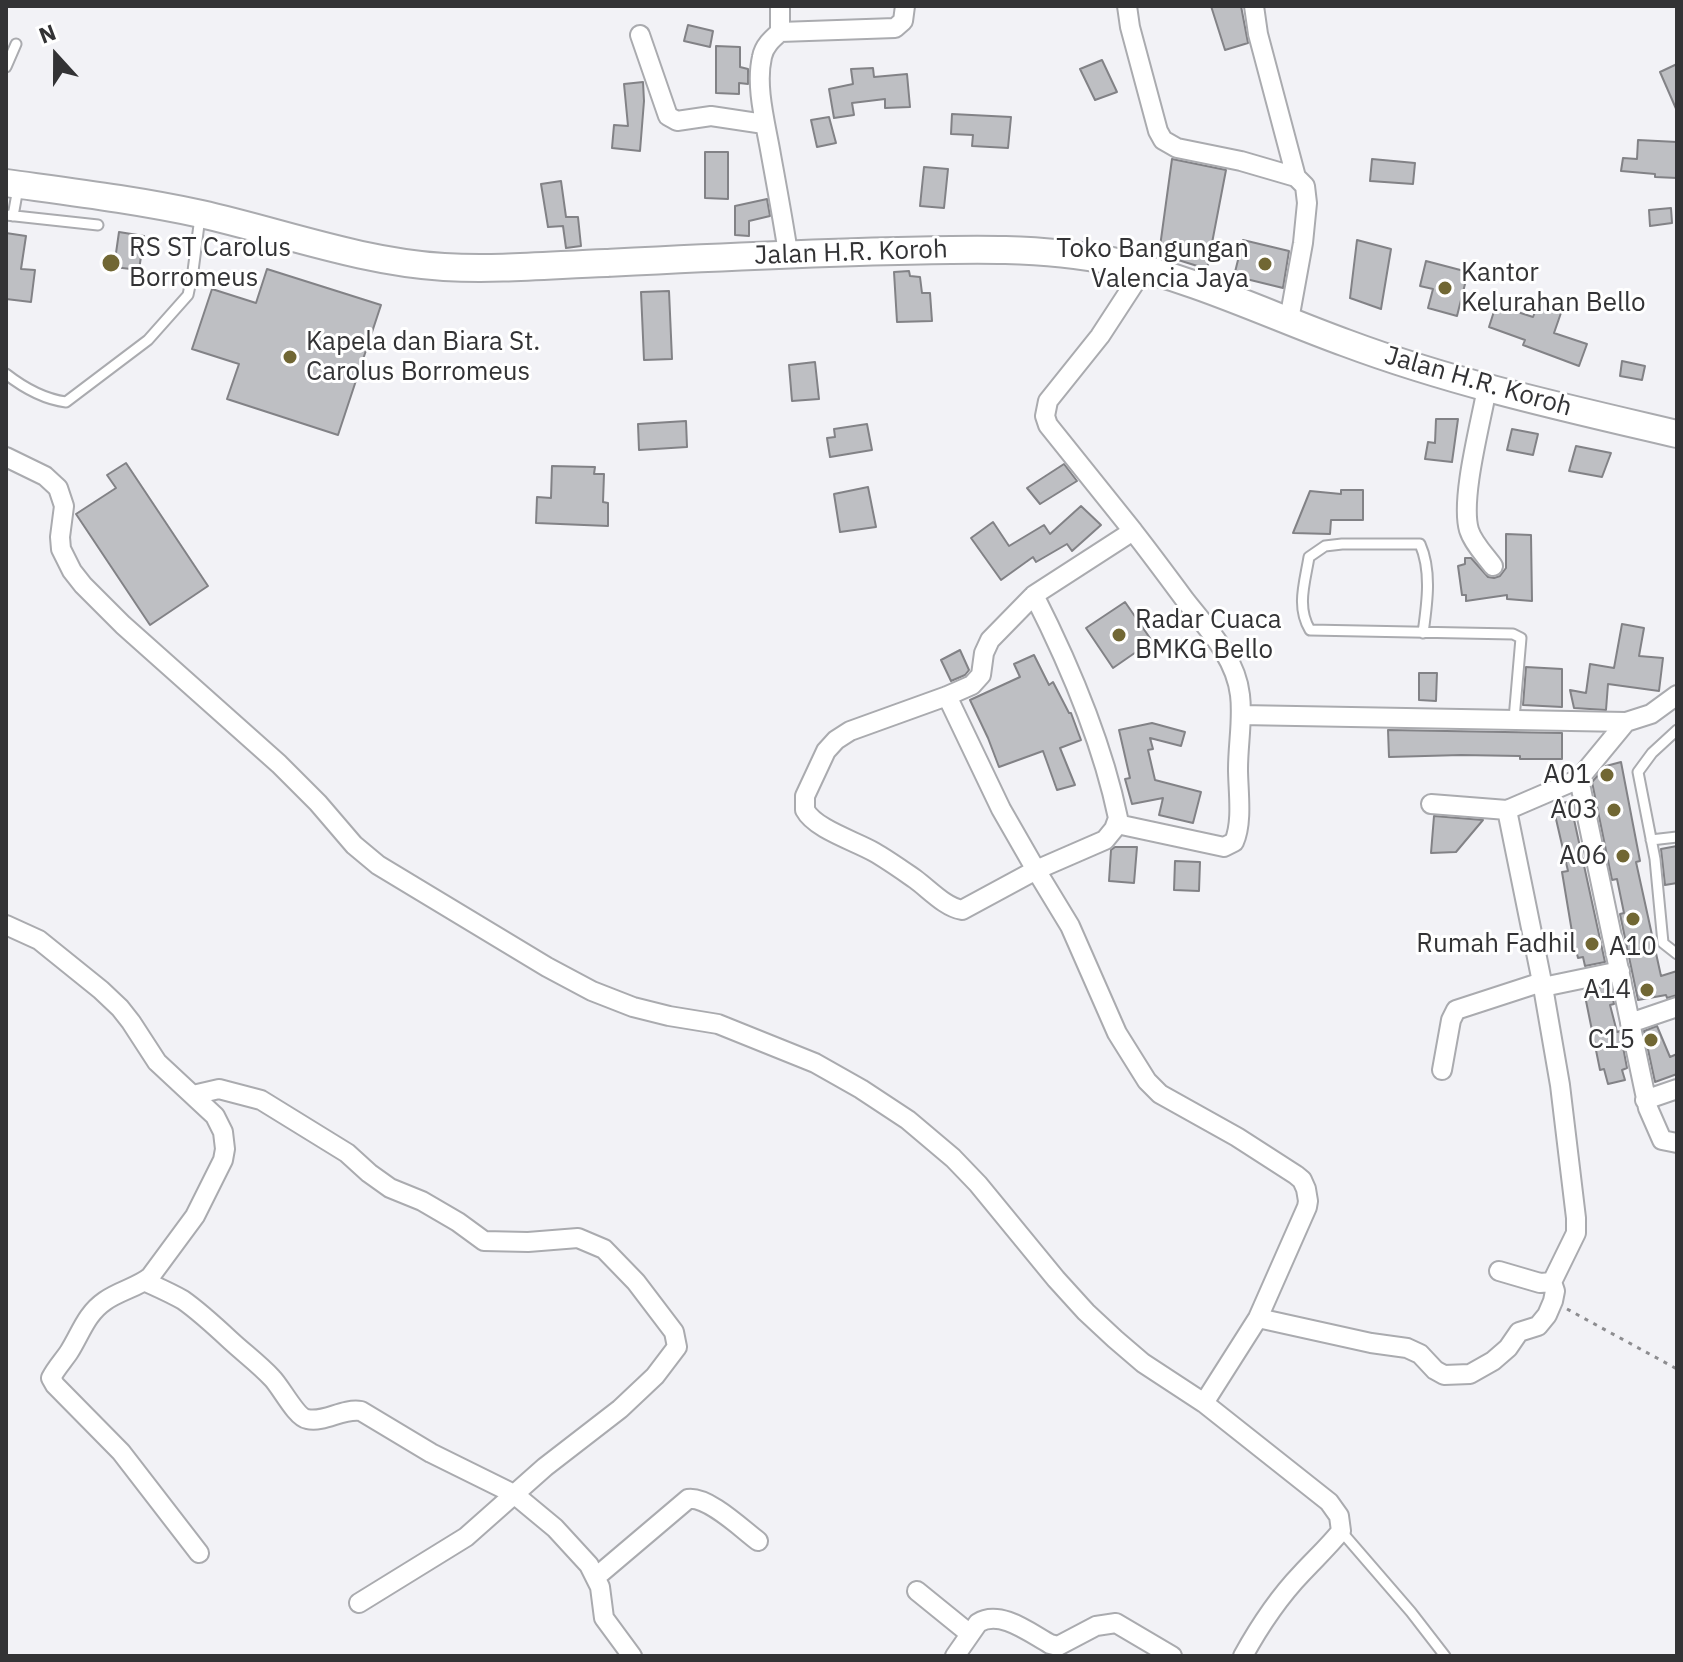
<!DOCTYPE html>
<style>
body{margin:0}
#map{position:relative;width:1683px;height:1662px;overflow:hidden;background:#f2f2f6;font-family:"IBM Plex Sans",sans-serif}
canvas{display:block}
.frame{position:absolute;inset:0;border:8px solid #333335;pointer-events:none}
.north{position:absolute;left:16px;top:16px;width:80px;height:80px;-webkit-text-stroke:6px #fff;paint-order:stroke;rotate:339deg;font-size:22px;font-weight:700;line-height:32px;text-align:center;color:#333335}
.north::after{content:'';display:block;margin:auto;width:28px;height:36px;background:#333335;clip-path:polygon(50% 0,100% 100%,50% 72%,0 100%)}
</style>
<div id="map">
<canvas width="1683" height="1662"></canvas>
<div class="frame"></div>
<div class="north">N</div>
</div>
<script>
const ctx = document.querySelector('canvas').getContext('2d');
ctx.lineJoin = 'round';
function fillPath(path, color) { ctx.fillStyle = color; ctx.fill(path, 'evenodd'); }
function trace(path, color, width, dash) { ctx.strokeStyle = color; ctx.lineWidth = width; ctx.lineCap = dash ? 'butt' : 'round'; ctx.setLineDash(dash || []); ctx.stroke(path); }
function label(font, color, halo, rows, align = 'center') {
  ctx.font = font + ' "IBM Plex Sans",sans-serif'; ctx.lineWidth = 6; ctx.setLineDash([]); ctx.textBaseline = 'middle'; ctx.strokeStyle = halo; ctx.fillStyle = color; for (const [text, x, y, turn = 0] of rows) {
    ctx.save(); ctx.translate(x, y); ctx.rotate((+turn || 0) * Math.PI / 180); ctx.textAlign = isNaN(turn) ? turn : align; if (halo) ctx.strokeText(text, 0, 0); ctx.fillText(text, 0, 0); ctx.restore();
  }
}
const building = new Path2D(`
 M1211,6H1241L1248,43L1225,50Z
 M688,25L713,31L710,47L684,41Z
 M716,46L740,47V67L748,69V84L739,83V94L716,93Z
 M1102,60L1117,92L1095,100L1080,69Z
 M1677,64V111L1660,72Z
 M873,68L874,77L907,74L910,107L885,108V99L852,103L854,115L834,118L829,89L853,84L851,69Z
 M643,82L644,101L640,151L612,148L614,125L628,126L624,84Z
 M952,114L1011,117L1008,148L972,146L973,135L951,134Z
 M829,117L836,143L817,147L811,120Z
 M1638,140L1677,142V178L1655,177V174L1621,171L1623,158L1637,159Z
 M705,152H728V199L705,198Z
 M1172,159L1226,170L1207,269L1159,254Z
 M1372,159L1415,163L1413,184L1370,181Z
 M924,167L948,169L944,208L920,206Z
 M561,181L566,217H578L581,246L566,248L563,226L548,227L541,184Z
 M767,199L770,216L749,221V236L735,235V206Z
 M1671,208L1672,223L1650,226L1649,210Z
 M119,232L144,236L139,270L114,267Z
 M6,233L26,236L21,269L35,270L31,302L6,299Z
 M1243,240L1289,251L1283,288L1234,276Z
 M1357,240L1391,249L1381,309L1350,298Z
 M1426,261L1468,272L1457,316L1428,308L1433,289L1420,286Z
 M267,269L381,305L338,435L227,399L239,364L192,349L212,289L256,303Z
 M909,271L910,276L920,277L922,293H930L932,321L897,322L894,272Z
 M669,291L672,359L644,360L641,292Z
 M1539,302L1562,310L1554,333L1587,344L1579,366L1523,345L1525,340L1489,327L1496,305L1533,317Z
 M1622,361L1645,366L1642,380L1620,376Z
 M815,362L819,399L792,401L789,365Z
 M1436,419H1458L1452,462L1425,459L1428,442L1435,443Z
 M686,421L687,447L639,450L638,424Z
 M867,424L872,450L830,457L827,438L835,437L834,429Z
 M1512,429L1538,434L1533,455L1507,450Z
 M1576,446L1611,453L1602,477L1569,471Z
 M126,463L208,586L150,625L76,514L116,488L107,475Z
 M1064,464L1077,481L1040,504L1027,488Z
 M552,466L595,467L594,474H604L603,502L608,503V526L536,523L537,497L551,498Z
 M868,487L876,527L840,532L834,494Z
 M1341,490H1363V520H1331L1330,534L1293,533L1310,491L1341,494Z
 M1081,506L1101,525L1072,551L1067,544L1036,562L1033,557L1001,580L971,538L993,522L1009,546L1044,525L1050,534Z
 M1506,534L1531,535L1532,601L1507,599V595L1466,601V595H1462L1458,566L1465,564V558H1471L1488,577L1494,578L1500,576L1506,568Z
 M1125,602L1152,641L1113,668L1086,628Z
 M1622,624L1644,628L1639,656L1663,658L1659,691L1608,684L1606,710L1574,708L1570,690L1586,693L1590,664L1614,668Z
 M960,650L969,670L965,675L951,681L941,660Z
 M1034,655L1049,685L1053,682L1069,713H1071L1081,740L1060,748L1075,785L1057,790L1043,751L999,767L988,738L970,700L1020,677L1014,664Z
 M1526,667L1562,669V707L1523,705Z
 M1419,673H1437L1436,701L1419,700Z
 M1152,723L1185,732L1181,746L1150,738L1153,749L1148,750L1155,780L1201,792L1193,823L1159,815L1163,798L1132,804L1125,779L1130,778L1119,730Z
 M1388,730L1562,733V759H1520V756L1461,755L1389,757Z
 M1621,762L1640,861L1636,862L1661,976L1677,971V995L1667,998L1666,995L1638,1000L1620,914L1624,913L1617,879L1612,880L1592,782L1606,766Z
 M1570,801L1605,962L1585,966L1583,957L1578,958L1573,938L1562,872L1568,871L1553,806Z
 M1434,816L1483,820L1456,852L1431,853Z
 M1677,846V883L1665,885L1661,849Z
 M1115,847H1137L1134,883L1109,881L1111,850Z
 M1175,861L1200,862L1199,891L1174,890Z
 M1610,985L1614,1004L1610,1005L1617,1032L1620,1031L1627,1068L1622,1070L1625,1080L1608,1084L1604,1069L1600,1070L1584,991Z
 M1657,1026L1670,1057L1677,1054V1074L1655,1082L1644,1031Z`);
const path = new Path2D(`
 M1567,1309L1677,1369`);
const lane = new Path2D(`
 M6,67L16,44
 M6,215L98,225
 M13,216L18,188
 M6,374C24,388 43,399 66,402L148,340L188,295L193,271L200,217
 M1423,633C1427,604 1432,571 1420,544H1342L1325,546L1309,557C1305,582 1296,607 1310,630L1513,634L1521,638L1514,719
 M1677,730L1652,753L1638,772L1655,859L1663,943L1677,954
 M1651,840L1677,837
 M1341,1531L1411,1612L1445,1656`);
const street = new Path2D(`
 M780,6V32L895,28L903,21L905,6
 M1127,6L1130,27L1158,131L1163,140L1177,148L1241,161L1296,177L1305,186L1307,203L1303,243L1289,320
 M1254,6L1258,34L1296,177
 M780,32C772,39 764,46 762,57C755,87 766,125 771,155C777,188 783,220 788,253
 M640,35L668,116L677,121L711,116L764,124
 M1487,388C1481,422 1460,499 1469,530C1473,543 1485,555 1493,566
 M6,457L45,476L58,488L64,506L60,537L61,549L72,571L83,585L123,625L279,764L318,803L354,845L378,865L547,967L592,991L633,1007L669,1016L718,1024L815,1063L861,1089L908,1120L953,1158L978,1184L1056,1279L1086,1312L1115,1339L1143,1363L1204,1403L1329,1502L1339,1516L1341,1531C1329,1546 1315,1559 1302,1573C1279,1597 1259,1627 1243,1656
 M1034,595C1070,666 1102,741 1118,818L1114,829L1105,840L1036,870L1070,926L1117,1033L1147,1081L1160,1094L1237,1137L1296,1175L1302,1180L1306,1189L1308,1201L1307,1207L1258,1318L1204,1403
 M947,696L1001,809L1036,870L962,910C945,907 930,890 915,879C902,870 888,860 874,852C855,841 815,829 805,810V796L826,751L836,740L850,731L947,696L972,685L981,675L984,653L990,640L1034,595L1133,531L1048,425L1045,416L1048,401L1100,336L1143,270
 M1241,715L1626,722L1651,714L1677,695
 M1579,779L1648,1108L1662,1140L1677,1143
 M1431,804L1507,810L1579,779L1626,722
 M1117,824L1224,847L1234,842C1243,822 1238,790 1238,769C1238,744 1243,719 1240,695C1236,658 1207,628 1185,600C1168,577 1151,554 1133,531
 M6,925L39,940L101,990L120,1008L131,1022L157,1062L215,1116L223,1132L225,1149L223,1160L195,1216L150,1277C138,1287 119,1291 105,1301C86,1314 81,1333 69,1352C63,1361 56,1368 51,1378L55,1385L121,1452L199,1553
 M1543,987L1620,971
 M1630,1023L1677,1007
 M1442,1070L1451,1020L1456,1010L1542,982
 M193,1095L219,1089L261,1100L347,1153L369,1173L390,1188L422,1201L458,1222L484,1241L528,1242L578,1238L604,1249L636,1282L674,1332L677,1347L655,1376L620,1409L545,1467L466,1537L359,1603
 M1645,1100L1677,1089
 M1499,1271L1540,1283L1552,1282
 M144,1281C157,1287 171,1293 183,1300C200,1312 215,1326 230,1340C244,1353 259,1364 272,1378C281,1387 296,1417 307,1419C325,1423 342,1408 361,1411L431,1453L514,1494L555,1528L589,1565L600,1587L604,1618L632,1656
 M1258,1318L1371,1343L1407,1348L1420,1354L1435,1370L1444,1375L1470,1374L1493,1361L1508,1348L1519,1332L1538,1326L1547,1315L1553,1301L1555,1291L1552,1282L1576,1233V1218L1560,1085L1543,987L1507,810
 M596,1577L688,1499C708,1496 742,1529 758,1541
 M917,1591L970,1634
 M955,1656L978,1623C1000,1609 1030,1633 1050,1644L1058,1646L1096,1626L1116,1623L1172,1656`);
const secondary = new Path2D(`
 M6,183C71,192 137,200 201,214C281,232 361,262 444,267C498,270 552,265 606,263C704,258 801,253 898,251C969,249 1042,247 1112,261C1193,278 1269,315 1346,343C1453,383 1566,408 1677,434`);
const markers = [
 [111,263,10,"#716734"],
 [1265,264,8,"#716734"],
 [1445,288,8,"#716734"],
 [290,357,8,"#716734"],
 [1119,635,8,"#716734"],
 [1607,775,8,"#716734"],
 [1614,810,8,"#716734"],
 [1623,856,8,"#716734"],
 [1633,919,8,"#716734"],
 [1592,944,8,"#716734"],
 [1647,990,8,"#716734"],
 [1651,1040,8,"#716734"]
];
const poiNames = [
 ["RS ST Carolus",129,248,"left"],
 ["Borromeus",129,278,"left"],
 ["Toko Bangungan",1249,249],
 ["Valencia Jaya",1249,279],
 ["Kantor",1461,273,"left"],
 ["Kelurahan Bello",1461,303,"left"],
 ["Kapela dan Biara St.",306,342,"left"],
 ["Carolus Borromeus",306,372,"left"],
 ["Radar Cuaca",1135,620,"left"],
 ["BMKG Bello",1135,650,"left"],
 ["A01",1591,775],
 ["A03",1598,810],
 ["A06",1607,856],
 ["Rumah Fadhil",1576,944],
 ["A10",1633,947,"center"],
 ["A14",1631,990],
 ["C15",1635,1040]
];
const streetNames = [
 ["Jalan H.R. Koroh",851,253,-2],
 ["Jalan H.R. Koroh",1478,382,16]
];
fillPath(building, '#bebfc3');
trace(building, '#828286', 2);
trace(lane, '#aaabaf', 13);
trace(street, '#aaabaf', 22);
trace(secondary, '#aaabaf', 30);
trace(path, '#8d8d90', 3, [4, 6]);
trace(lane, '#fff', 9);
trace(street, '#fff', 18);
trace(secondary, '#fff', 26);
for (const [x, y, r, color] of markers) { const dot = new Path2D(); dot.arc(x, y, r, 0, 2 * Math.PI); ctx.fillStyle = color; ctx.fill(dot); trace(dot, '#fff', 3); }
label('26px', '#333335', '#fff', poiNames, 'right');
label('26px', '#333335', '#fff', streetNames);
</script>
